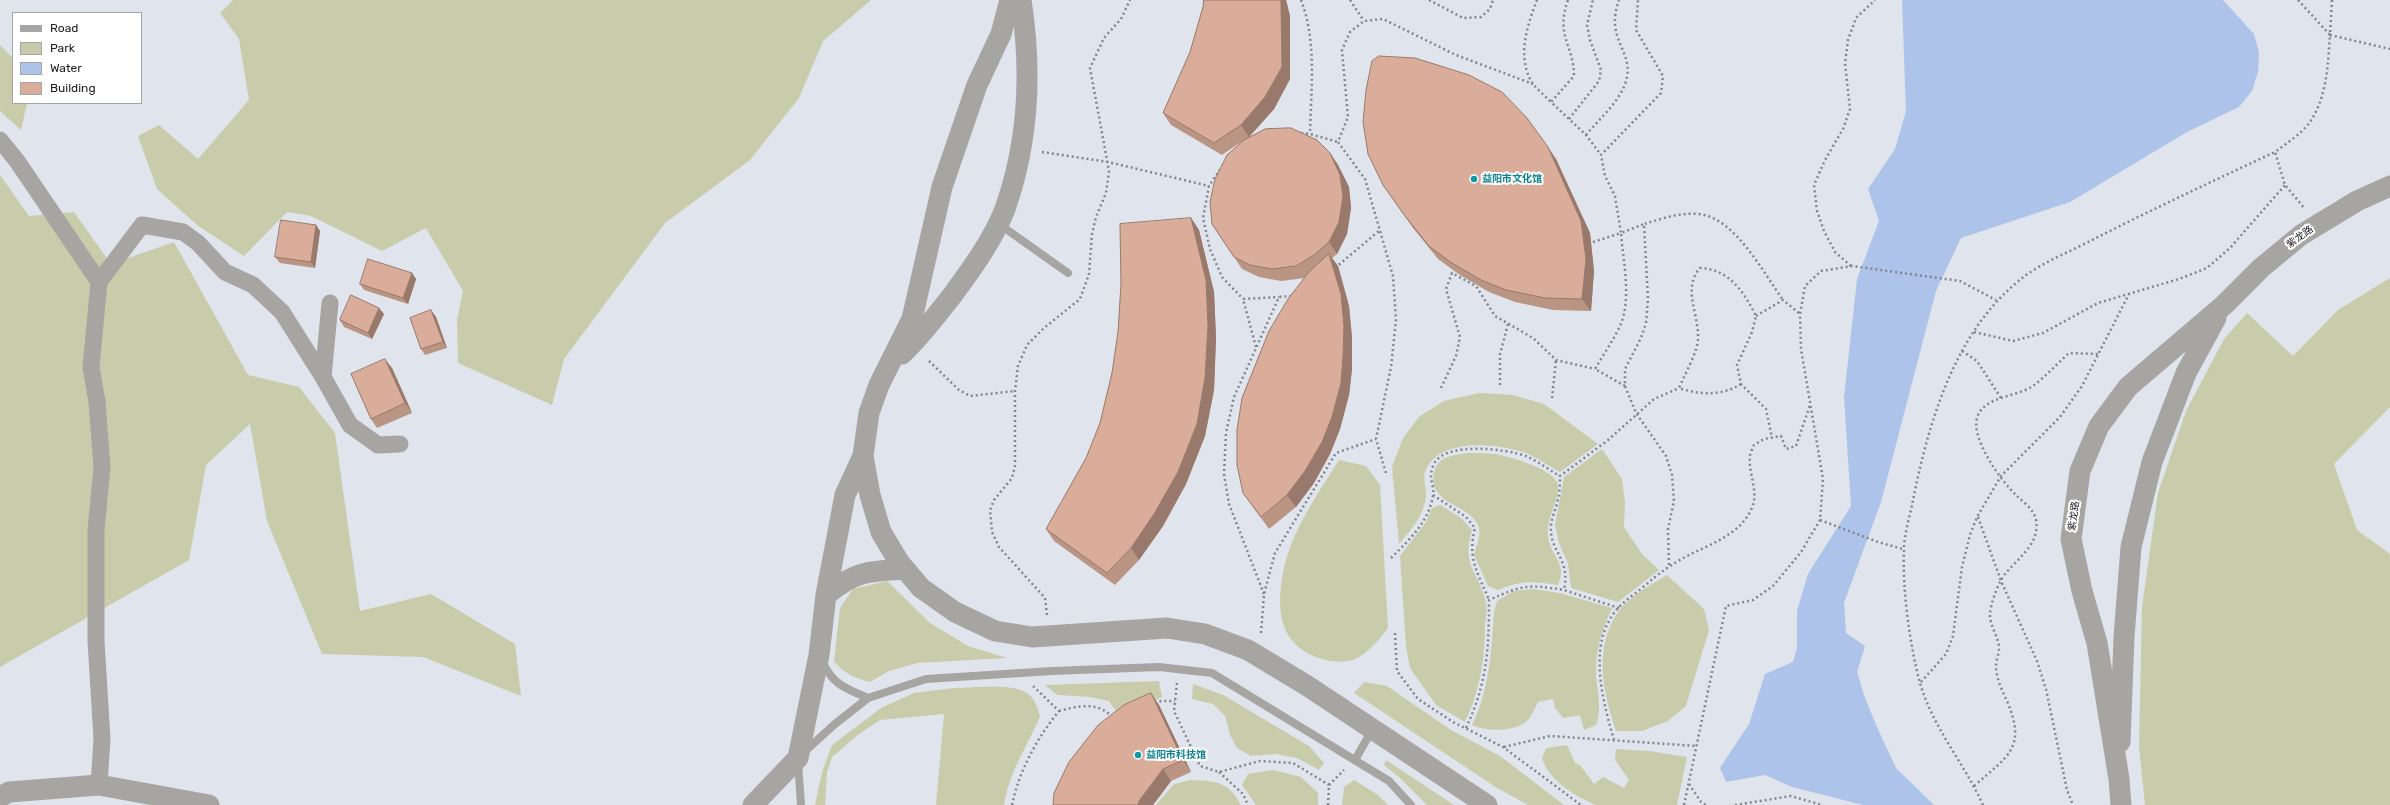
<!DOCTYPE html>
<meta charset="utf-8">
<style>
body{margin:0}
#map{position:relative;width:2390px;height:805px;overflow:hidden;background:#dfe4ed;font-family:Rubik,sans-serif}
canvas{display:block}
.legend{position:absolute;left:12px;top:12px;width:130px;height:92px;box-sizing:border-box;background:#fff;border:1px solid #a5a5a7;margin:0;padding:5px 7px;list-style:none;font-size:12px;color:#1d1e22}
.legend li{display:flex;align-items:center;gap:8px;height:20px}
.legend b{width:20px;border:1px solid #a5a5a7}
</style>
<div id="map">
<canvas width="2390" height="805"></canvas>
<ul class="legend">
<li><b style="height:5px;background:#a7a5a1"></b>Road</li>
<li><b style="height:11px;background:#c9ccaa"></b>Park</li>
<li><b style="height:11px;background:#aec3e9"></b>Water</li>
<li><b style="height:11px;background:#d9ad99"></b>Building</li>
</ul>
</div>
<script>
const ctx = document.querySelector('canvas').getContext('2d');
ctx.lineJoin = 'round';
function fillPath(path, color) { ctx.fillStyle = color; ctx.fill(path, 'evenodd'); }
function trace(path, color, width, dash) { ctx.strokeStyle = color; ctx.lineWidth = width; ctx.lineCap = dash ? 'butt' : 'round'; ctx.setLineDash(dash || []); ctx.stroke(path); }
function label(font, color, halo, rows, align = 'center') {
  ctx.font = font + ' Rubik,"Noto Sans SC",sans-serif'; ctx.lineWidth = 4; ctx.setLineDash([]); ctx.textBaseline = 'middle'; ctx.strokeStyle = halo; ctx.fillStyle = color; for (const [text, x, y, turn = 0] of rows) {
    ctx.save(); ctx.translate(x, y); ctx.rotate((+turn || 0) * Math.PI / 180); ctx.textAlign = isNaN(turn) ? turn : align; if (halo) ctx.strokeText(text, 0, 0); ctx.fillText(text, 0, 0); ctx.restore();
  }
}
const green = new Path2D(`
 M233,0H871L823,41L799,98L750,160L665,223L564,359L552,405L458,363L457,320L463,291L426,228L382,251L311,216L287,212L244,256L197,225L157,189L138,136L159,125L198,159L249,100L239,39L220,13Z
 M0,45L13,58V103H27L21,130L0,111Z
 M0,175L29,216L74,212L111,264L174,242L248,375L299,387L335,433L360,611L431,594L515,644L521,696L423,657L322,654L267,521L250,424L206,465L189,560L0,667Z
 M2390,278V407L2334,464L2357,530L2390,554V805H2145L2139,747L2142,607L2158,493L2186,411L2224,339L2247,313L2293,356L2338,310Z
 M1479,393L1513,395L1544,404L1598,444L1560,472C1549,466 1538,458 1526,453C1496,443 1438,437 1425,472C1423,479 1426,487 1426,494C1425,514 1412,529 1399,544L1392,467L1403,438L1420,416L1444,401Z
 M1602,449L1622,479L1625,503L1624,527L1642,554L1659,570L1618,602L1571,588L1568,564L1559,543L1555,525L1564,477Z
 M1467,453C1476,453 1486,453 1495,454C1508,456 1558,470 1558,486C1558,503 1546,519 1548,537C1551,557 1568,563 1558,585C1533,581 1521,580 1498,590L1488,586L1474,555C1476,547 1482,534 1478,525C1468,503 1427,504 1434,473C1437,456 1452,456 1467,453Z
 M1339,460L1366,466L1380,485L1388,628C1379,640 1369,652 1355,659C1347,663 1331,662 1322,659C1286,648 1277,622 1281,586C1286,538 1314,500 1339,460Z
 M1440,505L1461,518L1472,530C1461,568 1479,571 1486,603C1487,609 1486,618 1485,624C1485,659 1480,691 1465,722L1436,705L1410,668L1406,646L1400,556L1426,522L1432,508Z
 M1667,575L1704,609L1709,630L1686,706L1668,721L1642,731H1616C1603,692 1593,649 1618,612C1629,596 1651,585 1667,575Z
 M887,581L930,623L968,646L1007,658L917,663L889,671L870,682C855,678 844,674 834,661L840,608L853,589Z
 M1533,589L1560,593L1612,608C1603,628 1596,648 1596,670C1596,690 1603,706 1596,725L1584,730L1580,715L1563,718L1555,708L1553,699L1538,702C1535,708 1531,717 1527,721C1513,732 1487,732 1472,725C1490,687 1491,653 1494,612L1497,601L1514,591Z
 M1159,681L1162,697L1120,717L1109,701L1090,697L1057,695L1045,685Z
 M1364,682L1387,686L1451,730L1500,756L1564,805H1528L1497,788L1354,693Z
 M1193,684L1223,695L1309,746L1324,763L1319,770L1297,758L1275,754L1251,756L1237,748L1230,735L1225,716L1213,704L1192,699Z
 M954,688C975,688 1004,683 1023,691C1034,695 1037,707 1040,716C1027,748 1010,769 1004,805H936L944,714L880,720L859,734L832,757L827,772L825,805H815L822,772L832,745L881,708L914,693Z
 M1567,745L1575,763L1580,765L1594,784L1603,777L1624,788L1629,780L1615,760L1616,749L1649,751L1687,757L1677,805H1596C1576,797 1548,780 1542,758L1546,748Z
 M1386,760L1454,805H1427L1400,778L1384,765Z
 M1273,770L1301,777L1318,793V805H1256L1242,785L1248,774Z
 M1191,780C1216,781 1228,781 1241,805H1156L1174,784Z
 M1354,780L1378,795L1388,805H1342L1344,787Z`);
const water = new Path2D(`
 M1902,0H2223L2254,34L2259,52L2258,72L2252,91L2239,107L2187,132L2070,202L1961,238L1936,291L1881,502L1844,603L1846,633L1865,646L1857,672L1864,695L1876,725L1896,768L1934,805H1863L1792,787L1765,775L1726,782L1720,768L1749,724L1765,674L1793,662L1797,648V611L1808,574L1851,506L1844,397L1857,279L1879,221L1868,189L1895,149L1906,111Z`);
const path = new Path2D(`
 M1301,0C1317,41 1311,90 1310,134
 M1350,0L1364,21
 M1429,0L1463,18L1481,17L1490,9L1493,0
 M1537,0C1527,26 1516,58 1533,84C1538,90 1545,96 1551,102
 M1568,0C1555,36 1574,45 1574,76L1551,102L1586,135L1601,155
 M2298,0L2330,35C2328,64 2327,97 2310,122C2301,134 2287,143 2275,152L2285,185L2305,209
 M2332,0L2330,35L2390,49
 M1569,119L1599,81L1601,70L1590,40L1587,25L1593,0
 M1301,133L1310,134L1338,142
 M1586,135C1599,119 1623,99 1627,77C1632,49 1605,39 1619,0
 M1042,152L1108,162L1209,186
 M1223,165L1209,186L1203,218L1210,249L1222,277L1243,299
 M1593,242L1621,233L1615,196L1605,176L1601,155L1661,93L1663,76L1636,30L1638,0
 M1851,266L1835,252L1824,231L1817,211L1814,185L1825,160L1843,129L1850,109L1845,63L1848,40L1856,18L1875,0
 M1335,268L1380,230
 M1756,316L1783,300L1800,314
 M1974,332L2013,341L2043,333L2098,303L2179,279L2207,268L2230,248L2285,185
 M1256,347L1243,299L1279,297
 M1962,351L1977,361L2001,398
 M929,361L959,390L970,396L1015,391
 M1741,384C1722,396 1700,395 1679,388C1684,376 1698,351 1698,339C1699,313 1682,289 1700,268C1729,269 1744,292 1756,316L1752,332L1737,365L1741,384L1766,409L1772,438
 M1500,385V354L1508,324
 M1625,386L1595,369C1603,355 1613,341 1620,326C1632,299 1623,261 1621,233L1644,224
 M1441,388L1456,356L1460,337L1446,289L1452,273L1476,286L1495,316L1533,338L1556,360L1595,369
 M1552,398L1556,360
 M1386,473L1376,439L1391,367L1396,320L1393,276L1365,179L1338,142L1348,117L1342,50L1350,32L1364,21L1383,19L1456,55L1533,84
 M1433,495L1466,517L1475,528C1467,559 1478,573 1489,600
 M1978,517L2001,581L2037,661L2046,689L2067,790L2073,805
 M1820,520L1878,542L1903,549
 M1391,558C1409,540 1428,523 1433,496C1435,485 1427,478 1434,464C1445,441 1507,449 1526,456C1538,461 1549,470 1560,476
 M1669,565L1668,529L1674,501L1672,475L1666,456L1636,413L1625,386V369L1641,338L1646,323L1648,299L1644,224C1661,219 1680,212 1699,214C1735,218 1763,272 1783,300
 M1264,594L1229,504L1224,474L1226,433L1234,397L1279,297L1292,296
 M1619,608L1564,590C1571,557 1549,553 1551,525C1552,516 1557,507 1558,498C1560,491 1560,483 1560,476L1608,440L1654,399L1679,388
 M1047,615L1045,598L999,547L992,532L990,510L994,500L1012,478L1015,466V391L1018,366L1027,345L1044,328L1080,299L1089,274L1092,234L1096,217L1106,193L1109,171L1090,68L1104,38L1121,19L1130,0
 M1261,633L1264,594L1275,553L1336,453L1376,439
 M1395,633L1397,671L1418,699L1453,722L1503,747L1581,805
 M1921,682L1946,654L1953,636L1962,567L1970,535L1977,517L2001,476L2060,417L2082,386L2130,292
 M1177,683L1174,711L1200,766L1219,772L1260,761L1293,763L1329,785
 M1155,704L1161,701H1175
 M1059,711C1077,706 1098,701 1112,717
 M1466,728C1487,683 1489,650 1489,600C1523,585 1527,584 1564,590
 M1614,740C1604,706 1590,654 1609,621C1616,607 1629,598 1641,589C1659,573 1671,564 1693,553C1714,543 1740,533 1751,510C1760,492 1748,475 1750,456C1750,453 1753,448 1754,445L1764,439L1781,436L1786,449L1796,446L1810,405
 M1504,747L1550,736L1697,746
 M1219,772L1243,794L1248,805
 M1689,784L1701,802L1706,805
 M1974,786C2008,756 2027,748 2007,701C2002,691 1996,677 1996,666C1996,660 1999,654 1999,648C1999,637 1989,625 1990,613C1991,604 1996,590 2000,582C2010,562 2041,548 2036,520C2034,509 2023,502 2016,495C2001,481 1971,439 1977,418C1983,396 2017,397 2033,386C2046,376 2057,364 2069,353L2098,354
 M1012,805C1019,771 1037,738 1059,711L1033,686
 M1328,805L1329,785L1344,770
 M1684,805L1726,606L1753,600L1773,586L1801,552L1820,520L1823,479L1801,349L1800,314L1805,286L1821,271L1852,266L1960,281L1996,300
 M1735,805L1791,796L1822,805
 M1983,805C1964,763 1933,728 1920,683C1910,647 1902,588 1904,550C1904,534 1910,516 1913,500C1929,421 1955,331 2021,279C2042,262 2072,251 2096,238C2155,208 2215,180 2275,152`);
const service = new Path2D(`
 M999,224L1068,273
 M822,661C833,685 845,688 868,698
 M804,752L835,724L868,698L926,679L1052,671L1159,667L1212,673L1389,781L1411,805
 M1355,760L1372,730
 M798,762L801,805`);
const minor = new Path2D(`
 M0,140L17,161L99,282
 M323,377L330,303
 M99,785L102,739L96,641V530L102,467L97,402L91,367L99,282L142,225L183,232L198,243L225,272L253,285L282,312L323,377L350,425L378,445L400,444`);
const tertiary = new Path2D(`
 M1010,0L1001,34L977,85L942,187L912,319L879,385L869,413L863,456L870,495L881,532L899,562L921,588L955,612L995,631L1032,637L1167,628L1205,634L1248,650L1306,685L1487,805
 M902,354C920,337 936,316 951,297C971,270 993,240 1005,209C1029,141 1032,71 1021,0
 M826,595C856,571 868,571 905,569
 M2120,742L2124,637L2131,547L2152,462L2186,373L2216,318
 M0,797L9,792L99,785L209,805
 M753,805L798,758L819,655L826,595L845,495L863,456
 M2121,805L2119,779L2097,643L2082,591L2071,539L2080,471L2099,426L2128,387L2224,305L2261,268L2301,235L2357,201L2390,186`);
const wall = new Path2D(`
 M1204,0H1286L1290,16V79L1274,109L1249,137L1330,153L1338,165L1349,187L1351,208L1347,234L1337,254L1332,258L1338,266L1349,306L1352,338V369L1349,395L1340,429L1330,454L1314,483L1296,507L1269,529L1243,493L1305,278L1281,281L1259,277L1242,269L1212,224L1241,142L1222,155L1171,125L1163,113L1190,52L1203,7Z
 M1556,159L1590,233L1594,271L1591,311L1553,310L1515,302L1489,292L1460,275L1438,259L1413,228L1383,185Z
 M1191,218L1199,230L1214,292L1216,338L1214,390L1205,436L1186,484L1163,526L1139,560L1115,585L1054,541L1046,529L1086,458L1100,423L1112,373Z
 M316,225L320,231L315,268L280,263L275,257Z
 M412,273L416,279L408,304L364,290L360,284Z
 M379,308L384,314L372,339L344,327L340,320Z
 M431,310L436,317L447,348L425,355L421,349Z
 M392,368L412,413L377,428L371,419Z
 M1159,705L1191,772L1171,781L1153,805H1053Z`);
const shadedWall = new Path2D(`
 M1281,0H1286L1290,16V79L1274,109L1249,137L1241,125Z
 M1548,147L1556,159L1590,233L1594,271L1591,311L1582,299Z
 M1330,153L1338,165L1349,187L1351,208L1347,234L1337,254L1329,242Z
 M1191,218L1199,230L1214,292L1216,338L1214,390L1205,436L1186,484L1163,526L1139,560L1131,548Z
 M316,225L320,231L315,268L311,262Z
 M1329,254L1338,266L1349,306L1352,338V369L1349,395L1340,429L1330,454L1314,483L1296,507L1287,495Z
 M412,273L416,279L408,304L403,298Z
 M379,308L384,314L372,339L368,333Z
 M431,310L436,317L447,348L443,342Z
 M385,359L392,368L412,413L405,403Z
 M1151,693L1159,705L1191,772L1183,760Z
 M1163,769L1171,781L1153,805H1138L1139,801Z`);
const building = new Path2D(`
 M1204,0H1281V4L1282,67L1265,97L1241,125L1214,143L1163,113L1190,52L1203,7Z
 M1379,56L1415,58L1469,75L1502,92L1527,118L1548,147L1581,221L1586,259L1582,299L1545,298L1506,290L1481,280L1452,263L1430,247L1405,216L1383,185L1368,154L1363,122L1366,90L1372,61Z
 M1291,128L1317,140L1330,153L1340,175L1343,196L1339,222L1329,242L1314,255L1296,266L1272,269L1250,265L1234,257L1212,224L1210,202L1215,179L1227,155L1244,140L1265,129Z
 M1191,218L1206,280L1208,326L1205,378L1197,424L1178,472L1154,514L1131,548L1107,573L1046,529L1086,458L1100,423L1112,373L1118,332L1121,284L1120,224Z
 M281,220L316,225L311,262L275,257Z
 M1329,254L1341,294L1344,326L1343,357L1341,383L1332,417L1322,442L1305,471L1287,495L1261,517L1243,493L1237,465V430L1242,398L1269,331L1288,299L1309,272Z
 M368,259L412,273L403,298L360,284Z
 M351,295L379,308L368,333L340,320Z
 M431,310L443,342L421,349L410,318Z
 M385,359L405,403L371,419L351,374Z
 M1151,693L1183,760L1163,769L1139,801L1138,805H1053L1054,793L1069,762L1098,725L1124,705Z`);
const markers = [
 [1474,179,4,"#0f9aa8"],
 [1138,755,4,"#0f9aa8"]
];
const cultureNames = [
 ["益阳市文化馆",1482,179],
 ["益阳市科技馆",1146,755]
];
const streetNames = [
 ["紫龙路",2300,237,-36],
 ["紫龙路",2074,516,-82]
];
fillPath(green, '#c9ccaa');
fillPath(water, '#aec3e9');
trace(path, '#82858c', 2.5, [2, 3]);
trace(service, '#a7a5a1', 8);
trace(minor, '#a7a5a1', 17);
trace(tertiary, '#a7a5a1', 21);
fillPath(wall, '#bb9584');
fillPath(shadedWall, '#98796b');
fillPath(building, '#d9ad99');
trace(building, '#98796b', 1);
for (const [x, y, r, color] of markers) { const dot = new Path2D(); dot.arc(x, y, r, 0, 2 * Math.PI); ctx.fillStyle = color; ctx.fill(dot); trace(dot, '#fff', 1.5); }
label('bold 10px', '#0d838f', '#fff', cultureNames, 'left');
label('10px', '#1d1e22', '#fff', streetNames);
</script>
